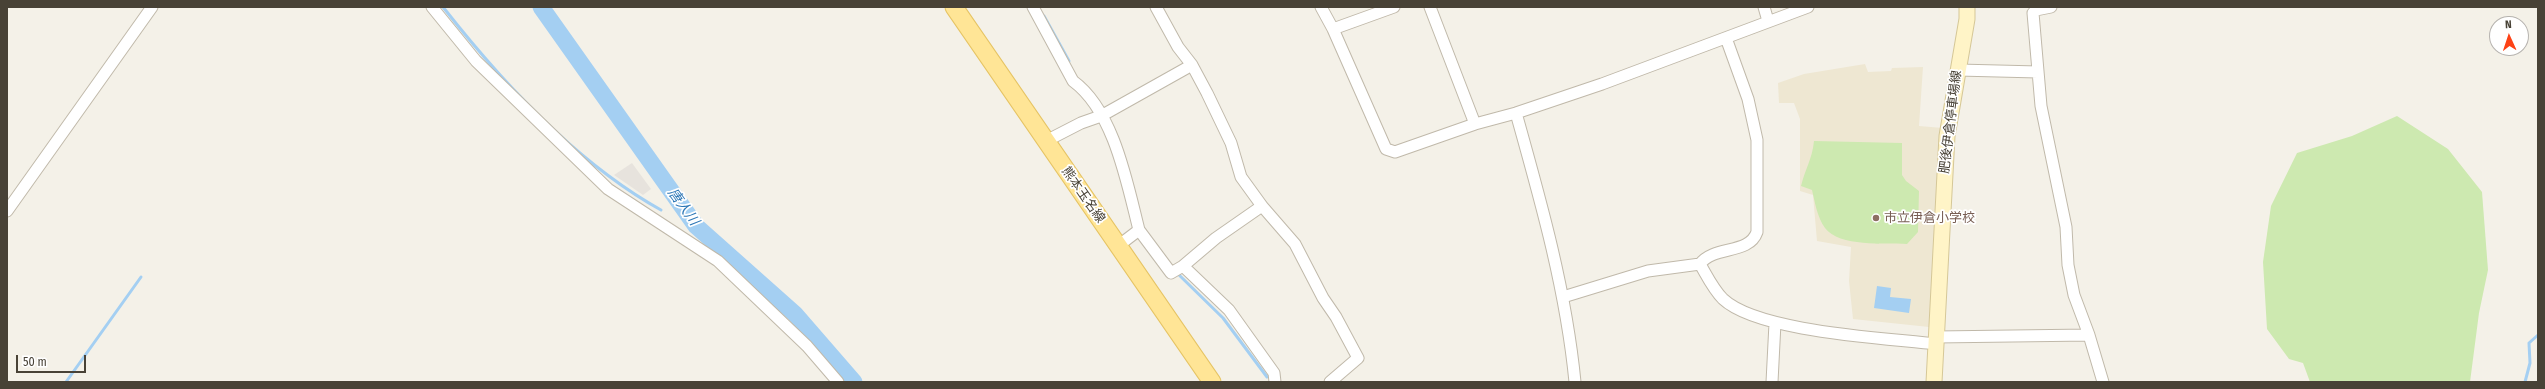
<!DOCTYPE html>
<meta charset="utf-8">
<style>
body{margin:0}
#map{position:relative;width:2545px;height:389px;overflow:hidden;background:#f4f1e8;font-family:"Fira Sans Condensed",sans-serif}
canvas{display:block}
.frame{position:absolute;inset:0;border:8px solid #484236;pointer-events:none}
.north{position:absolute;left:2489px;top:16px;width:40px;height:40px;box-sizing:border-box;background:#fff;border:1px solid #b6b3af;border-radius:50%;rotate:357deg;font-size:11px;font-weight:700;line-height:16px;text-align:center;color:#484236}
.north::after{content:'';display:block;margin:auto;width:14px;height:18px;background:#fd4216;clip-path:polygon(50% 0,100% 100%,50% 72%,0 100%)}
.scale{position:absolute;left:16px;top:355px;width:70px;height:18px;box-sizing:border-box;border:2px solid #484236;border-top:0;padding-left:5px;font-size:12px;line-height:14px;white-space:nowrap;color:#484236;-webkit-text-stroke:3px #fff;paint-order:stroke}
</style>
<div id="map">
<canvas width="2545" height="389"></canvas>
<div class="frame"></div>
<div class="north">N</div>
<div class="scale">50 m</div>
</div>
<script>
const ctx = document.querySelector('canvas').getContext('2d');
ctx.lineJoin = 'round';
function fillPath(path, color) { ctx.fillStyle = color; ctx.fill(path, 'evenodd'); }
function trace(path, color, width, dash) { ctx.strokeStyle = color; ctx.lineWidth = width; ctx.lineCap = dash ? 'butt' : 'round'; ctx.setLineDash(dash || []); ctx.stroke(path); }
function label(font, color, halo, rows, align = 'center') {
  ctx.font = font + ' "Fira Sans Condensed","Noto Sans JP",sans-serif'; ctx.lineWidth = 3.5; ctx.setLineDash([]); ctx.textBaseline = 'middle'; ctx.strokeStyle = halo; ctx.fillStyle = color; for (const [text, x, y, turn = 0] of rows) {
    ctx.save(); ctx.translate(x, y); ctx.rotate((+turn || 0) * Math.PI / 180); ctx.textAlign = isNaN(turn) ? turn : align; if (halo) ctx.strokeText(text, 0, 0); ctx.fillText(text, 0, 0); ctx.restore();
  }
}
const industrial = new Path2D(`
 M632,163L651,189L643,195L614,175Z`);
const education = new Path2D(`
 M1865,64L1868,72L1891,71L1892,68L1923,67L1919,126L1943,128L1929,327L1853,319L1849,281L1851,247L1817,241L1813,195L1800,191V119L1794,103H1779L1778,83L1804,74Z`);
const green = new Path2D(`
 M2397,116L2448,149L2482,192L2488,270L2479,313L2470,382H2310L2303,363L2289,359L2267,329L2263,262L2271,206L2297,153L2352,136Z
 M1814,141L1902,143V175L1906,181L1919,191L1918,232L1907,244C1885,243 1839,247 1825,228C1817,217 1815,202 1812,190L1801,186C1805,169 1812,160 1814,141Z`);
const water = new Path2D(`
 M1877,286L1891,288L1890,297L1911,299L1909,313L1874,308Z`);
const stream = new Path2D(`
 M443,7C501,81 578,164 661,210
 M1044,16L1069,61
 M675,206L679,205
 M1176,272L1223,318L1267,377
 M66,382L141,277
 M2525,382L2530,363L2529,343L2538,335`);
const river = new Path2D(`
 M541,7L696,226L795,314L854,382`);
const street = new Path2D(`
 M432,7L476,61L608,189L718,261L807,346L838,382
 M1033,7L1073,81C1114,111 1127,183 1139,230L1171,273L1183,266L1229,310L1274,373L1275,382
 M1156,7L1178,47L1192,65L1207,93L1231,143L1241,177L1262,206L1295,244L1323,298L1336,317L1358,358L1330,382
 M1321,7L1333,29L1386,149L1395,152L1475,124L1516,113L1602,84L1808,7
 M1430,7L1475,124
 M1764,7L1768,21
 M2051,7L2036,10L2033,13L2041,106L2066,227L2068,265L2074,295L2089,335
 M1333,29L1394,7
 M1958,70L2038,72
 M1516,113C1541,202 1566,290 1575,382
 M1046,141L1081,123L1101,116L1192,65
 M7,211L152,7
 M1118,246L1139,230
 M1700,264C1707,276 1713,289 1723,299C1758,332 1886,338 1936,344
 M1183,266L1216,238L1262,206
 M1563,297L1648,271L1700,264C1714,245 1749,255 1757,232V140L1748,99L1726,38
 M1936,337L2089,335L2103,382
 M1772,382L1775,323`);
const secondary = new Path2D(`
 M1934,382L1947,136L1967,19V7`);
const primary = new Path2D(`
 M954,7L1212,382`);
const markers = [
 [1876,218,4,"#8d6e63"]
];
const streetNames = [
 ["肥後伊倉停車場線",1951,122,-83],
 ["熊本玉名線",1083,195,55]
];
const educationNames = [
 ["市立伊倉小学校",1884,218]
];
const waterNames = [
 ["唐人川",683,207,54]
];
fillPath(industrial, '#e7e3dd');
fillPath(education, '#eee7d2');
fillPath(green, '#cde9b0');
fillPath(water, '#a4cff2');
trace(stream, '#a4cff2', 3);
trace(river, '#a4cff2', 17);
trace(street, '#c0b9aa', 13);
trace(secondary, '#d5c797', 17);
trace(primary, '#e6c464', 19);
trace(street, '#fff', 11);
trace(secondary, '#fff4c7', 15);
trace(primary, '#ffe596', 17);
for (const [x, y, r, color] of markers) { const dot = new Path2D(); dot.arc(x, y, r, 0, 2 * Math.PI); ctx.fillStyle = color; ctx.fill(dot); trace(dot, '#fff', 1.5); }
label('13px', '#484236', '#fff', streetNames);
label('13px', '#785e54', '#fff', educationNames, 'left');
label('italic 14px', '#2d77b6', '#fff', waterNames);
</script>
